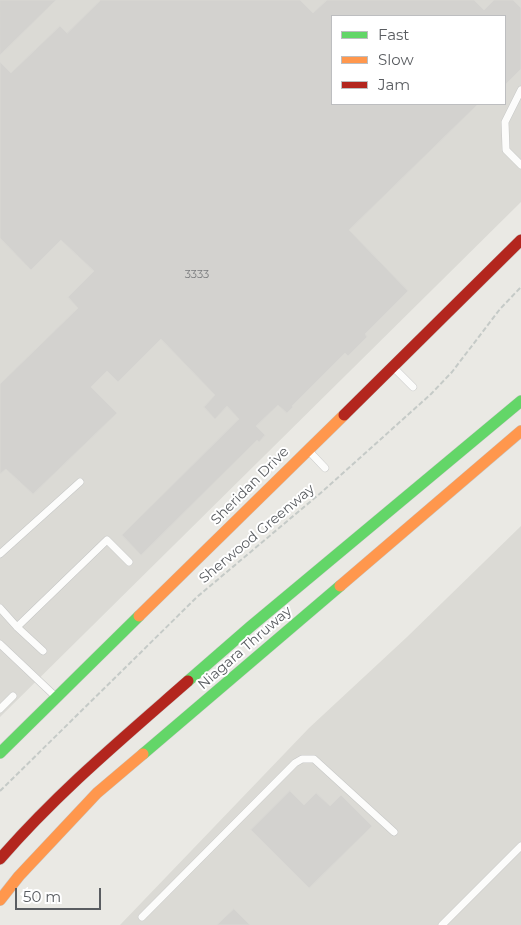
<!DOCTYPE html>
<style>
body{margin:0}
#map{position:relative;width:521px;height:925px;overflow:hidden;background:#eae9e4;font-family:Montserrat,sans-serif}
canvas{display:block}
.legend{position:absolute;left:331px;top:15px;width:175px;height:90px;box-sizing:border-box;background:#fff;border:1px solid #bdbec0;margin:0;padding:6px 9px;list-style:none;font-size:15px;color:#5a5d61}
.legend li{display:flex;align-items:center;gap:10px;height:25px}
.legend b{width:25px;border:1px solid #bdbec0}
.scale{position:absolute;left:15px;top:888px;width:86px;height:22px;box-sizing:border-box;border:2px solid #5a5d61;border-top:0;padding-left:6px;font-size:15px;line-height:18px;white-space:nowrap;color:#5a5d61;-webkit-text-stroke:4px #fff;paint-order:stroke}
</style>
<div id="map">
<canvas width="521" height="925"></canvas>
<ul class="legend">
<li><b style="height:6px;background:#63d668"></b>Fast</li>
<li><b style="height:6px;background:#ff974d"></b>Slow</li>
<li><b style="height:6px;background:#b3261e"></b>Jam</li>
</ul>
<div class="scale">50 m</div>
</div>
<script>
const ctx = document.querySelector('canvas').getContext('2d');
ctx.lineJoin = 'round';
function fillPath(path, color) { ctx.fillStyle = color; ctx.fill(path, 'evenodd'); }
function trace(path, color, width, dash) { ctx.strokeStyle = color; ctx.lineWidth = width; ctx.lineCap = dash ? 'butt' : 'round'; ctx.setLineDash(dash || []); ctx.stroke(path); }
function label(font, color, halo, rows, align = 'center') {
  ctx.font = font + ' Montserrat,sans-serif'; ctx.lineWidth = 4; ctx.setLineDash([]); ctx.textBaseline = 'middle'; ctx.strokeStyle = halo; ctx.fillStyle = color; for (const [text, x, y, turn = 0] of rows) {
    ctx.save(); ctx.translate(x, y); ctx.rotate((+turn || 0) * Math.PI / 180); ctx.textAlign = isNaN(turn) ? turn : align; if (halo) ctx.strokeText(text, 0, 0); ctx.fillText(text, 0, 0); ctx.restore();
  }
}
const industrial = new Path2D(`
 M0,0H521V202L0,717ZM332,16H505V104H332Z
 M521,526V925H120L309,728L407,637Z`);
const building = new Path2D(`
 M0,0H56L0,55Z
 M101,0H300L313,13L327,0H474L484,10L494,0H513L521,8V69L505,85V16H332V104H478L349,230L408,291L365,334L367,337L348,356L345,353L292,406L293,407L287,413L278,405L256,426L265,435L259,442L257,440L141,555L122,535L239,419L227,406L215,419L204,407L215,395L161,339L118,382L107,371L91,387L117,413L33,494L6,469L0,474V384L78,308L68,297L94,271L61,240L31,270L0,238V62L11,73L60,26L67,33Z
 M290,791L304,805L316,793L330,806L341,795L372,826L309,888L251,830Z
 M234,909L250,925H217Z`);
const path = new Path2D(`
 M0,791L197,597L323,491L431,394L452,372L500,309L521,287`);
const lane = new Path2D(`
 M521,90L505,122L506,150L521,165
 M394,368L413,387
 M308,450L325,468
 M0,554L80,482
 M0,608L17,627L43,651
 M17,627L107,540L129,562
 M0,644L56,697
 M0,709L13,696
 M142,917L295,763L302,759H314L394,832
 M442,925L521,846`);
const fast = new Path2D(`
 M188,681L250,627L521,401
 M0,753L139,616
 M143,754L340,586`);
const slow = new Path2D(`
 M340,586L521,431
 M139,616L344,415
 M0,900L19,876L97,793L143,754`);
const jam = new Path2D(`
 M344,415L521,240
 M0,859C57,793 123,738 188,681`);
const numberNames = [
 ["3333",197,275]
];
const streetNames = [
 ["Sheridan Drive",250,486,-45],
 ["Sherwood Greenway",257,534,-40],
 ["Niagara Thruway",245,648,-41]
];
fillPath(industrial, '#dbdad5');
fillPath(building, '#d3d2cf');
trace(building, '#d9d8d4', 1);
trace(lane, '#c6c7c6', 8);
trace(fast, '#c5c6c4', 12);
trace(slow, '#c5c6c4', 12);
trace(jam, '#c5c6c4', 12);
trace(path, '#c5cac7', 2, [5, 2.5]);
trace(lane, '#fcfcfb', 7);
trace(fast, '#63d668', 11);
trace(slow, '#ff974d', 11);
trace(jam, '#b3261e', 11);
label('11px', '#797b7d', null, numberNames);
label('14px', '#5a5d61', '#fff', streetNames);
</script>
